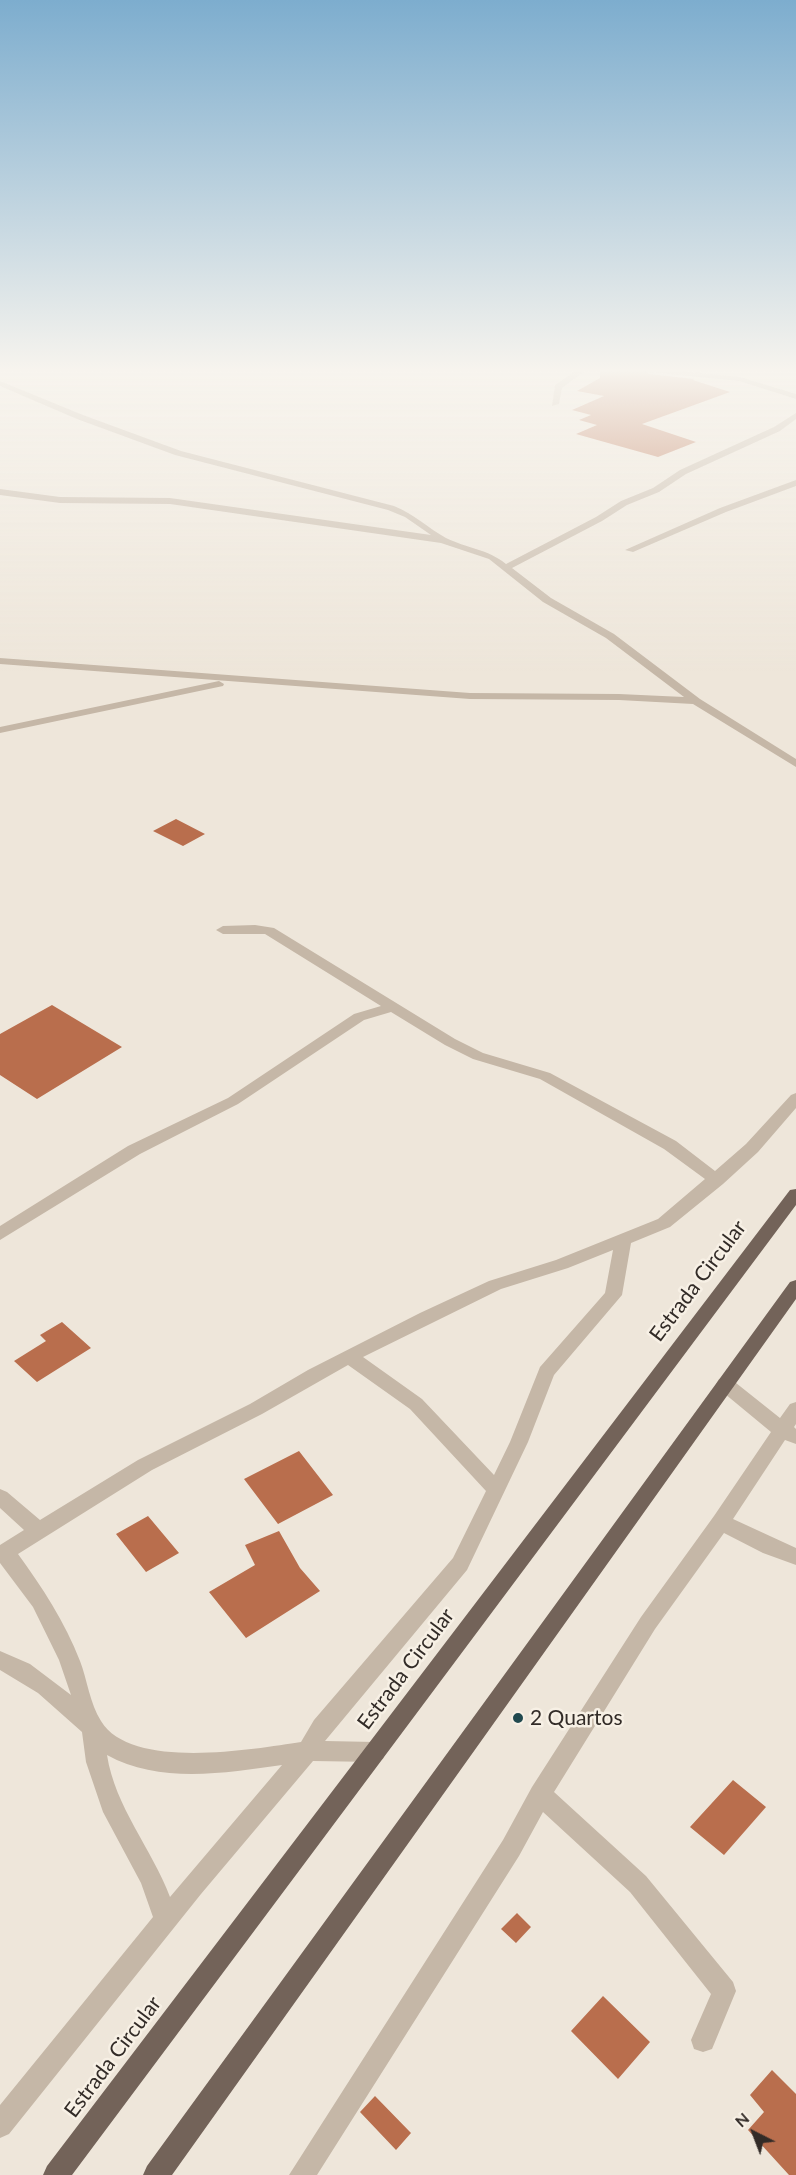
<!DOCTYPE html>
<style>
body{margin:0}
#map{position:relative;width:796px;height:2175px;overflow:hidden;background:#eee6da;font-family:Lato,sans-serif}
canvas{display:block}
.north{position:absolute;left:724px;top:2103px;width:60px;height:60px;-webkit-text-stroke:4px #f7f0e5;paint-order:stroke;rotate:318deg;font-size:16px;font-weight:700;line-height:24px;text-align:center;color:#322b27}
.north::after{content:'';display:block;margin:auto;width:21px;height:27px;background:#322b27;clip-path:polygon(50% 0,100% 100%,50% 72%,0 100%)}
</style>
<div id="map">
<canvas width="796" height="2175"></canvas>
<div class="north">N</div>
</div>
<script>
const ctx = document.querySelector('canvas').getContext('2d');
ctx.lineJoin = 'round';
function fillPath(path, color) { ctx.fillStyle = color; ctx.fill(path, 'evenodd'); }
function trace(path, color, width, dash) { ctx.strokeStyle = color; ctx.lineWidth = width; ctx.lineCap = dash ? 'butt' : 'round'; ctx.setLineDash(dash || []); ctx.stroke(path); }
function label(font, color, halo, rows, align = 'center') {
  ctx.font = font + ' Lato,sans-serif'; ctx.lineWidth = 5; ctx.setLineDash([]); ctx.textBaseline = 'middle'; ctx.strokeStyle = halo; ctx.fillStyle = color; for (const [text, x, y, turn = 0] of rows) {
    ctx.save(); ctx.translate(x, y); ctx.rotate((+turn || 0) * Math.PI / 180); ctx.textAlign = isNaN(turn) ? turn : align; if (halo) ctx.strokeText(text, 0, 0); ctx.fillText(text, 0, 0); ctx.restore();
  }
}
const building = new Path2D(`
 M600,370H643L649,374L694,379L693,380L730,392L642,424L696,442L658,457L576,434L597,425L579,420L591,415L572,410L604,396L577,391L600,378Z
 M176,819L205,834L183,846L153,831Z
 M52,1005L122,1047L37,1099L0,1075V1034Z
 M62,1322L91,1348L37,1382L14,1361L46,1341L40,1335Z
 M299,1451L333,1495L278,1524L244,1479Z
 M148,1516L179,1553L146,1572L116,1534Z
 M279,1531L300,1568L320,1591L246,1638L209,1592L255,1565L245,1545Z
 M733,1780L766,1807L724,1855L690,1827Z
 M517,1913L531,1927L516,1943L501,1929Z
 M603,1996L650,2042L618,2079L571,2031Z
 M772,2070L796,2094V2175H789L748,2130L764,2112L750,2095Z
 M375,2096L411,2133L396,2150L360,2112Z`);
const street = new Path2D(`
 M577,370H586L562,388L559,404L552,406L555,385Z
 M645,370H670L740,377L796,394V399L739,381L649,372Z
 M0,381L83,415L181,451L394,506C414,514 428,528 446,538C466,548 488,549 506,564L596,517L621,501L653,488L680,470L774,427L796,413V419L780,431L686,474L659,492L627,505L602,521L512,568L551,598L614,634L700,699L796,759V767L693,704L619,700L470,699L0,664V658L470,693L619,694L684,697L606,638L543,602L489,559L441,543L170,504L60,503L0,495V489L60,497L170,498L431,535L405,517L388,510L175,455L77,419L0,386Z
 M796,480V486L726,512L633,552L625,550L720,508Z
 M219,681L224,684L223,686L0,733V727Z
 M255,925L274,928L455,1039L483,1053L550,1073L676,1141L715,1171L746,1144L791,1095L796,1093V1108L758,1152L723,1184L670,1227L631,1243L622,1295L554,1375L528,1442L467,1570L325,1741L375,1742L383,1745L386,1752L383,1759L375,1762L313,1761L201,1894L9,2134L0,2138V2105L153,1917L141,1883L103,1812L86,1762L82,1732L38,1693L0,1670V1651L30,1664L71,1695L59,1660L33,1607L0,1563V1545L24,1530L0,1508V1489L7,1492L40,1520L138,1460L250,1404L308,1370L420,1313L489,1281L556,1260L658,1219L705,1179L664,1149L540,1079L473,1059L445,1045L391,1012L364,1020L238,1104L140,1154L0,1240V1226L128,1146L228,1098L354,1014L381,1006L265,934H223L216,930L223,926ZM613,1250L605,1293L540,1367L510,1442L494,1475L422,1399L363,1357L501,1289L568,1268ZM348,1365L410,1409L486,1491L453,1558L314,1720L301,1742C254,1749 131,1771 101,1721C90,1704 87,1679 80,1661C65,1622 42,1587 18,1554L152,1470L262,1414ZM107,1755C159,1784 226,1773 282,1765L170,1897C152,1849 115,1807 107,1755Z
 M725,1377L731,1379L780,1418L790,1404L796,1402V1424L794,1427L796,1429V1444L785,1440L733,1519L796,1548V1565L763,1553L724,1533L655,1629L554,1792L646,1876L733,1982L736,1991L712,2049L703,2052L694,2049L691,2040L711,1994L630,1892L543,1812L519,1856L317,2175H289L503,1840L532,1787L641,1617L714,1516L771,1432L719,1389L716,1384L719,1379Z`);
const primary = new Path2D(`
 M796,1189V1205L72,2175H43L47,2166L790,1190Z
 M796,1280V1299L172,2175H143L147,2166L790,1282Z`);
const markers = [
 [518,1718,6,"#21494f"]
];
const nearStreetnames = [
 ["Estrada Circular",698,1281,-53],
 ["Estrada Circular",406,1669,-53],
 ["Estrada Circular",113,2057,-53]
];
const nearPoinames = [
 ["2 Quartos",530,1718]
];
fillPath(building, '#b96e4d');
fillPath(street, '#c5b7a7');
fillPath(primary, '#736359');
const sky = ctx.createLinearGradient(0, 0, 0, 674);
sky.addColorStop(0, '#7dadce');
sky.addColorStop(0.55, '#f7f4ee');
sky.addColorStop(1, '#f7f4ee00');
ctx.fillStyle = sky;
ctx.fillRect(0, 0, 796, 674);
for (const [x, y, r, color] of markers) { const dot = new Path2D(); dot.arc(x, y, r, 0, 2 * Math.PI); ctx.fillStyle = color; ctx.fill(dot); trace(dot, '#f7f0e5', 2); }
label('21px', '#322b27', '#f7f0e5', nearStreetnames);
label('21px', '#322b27', '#f7f0e5', nearPoinames, 'left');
</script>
